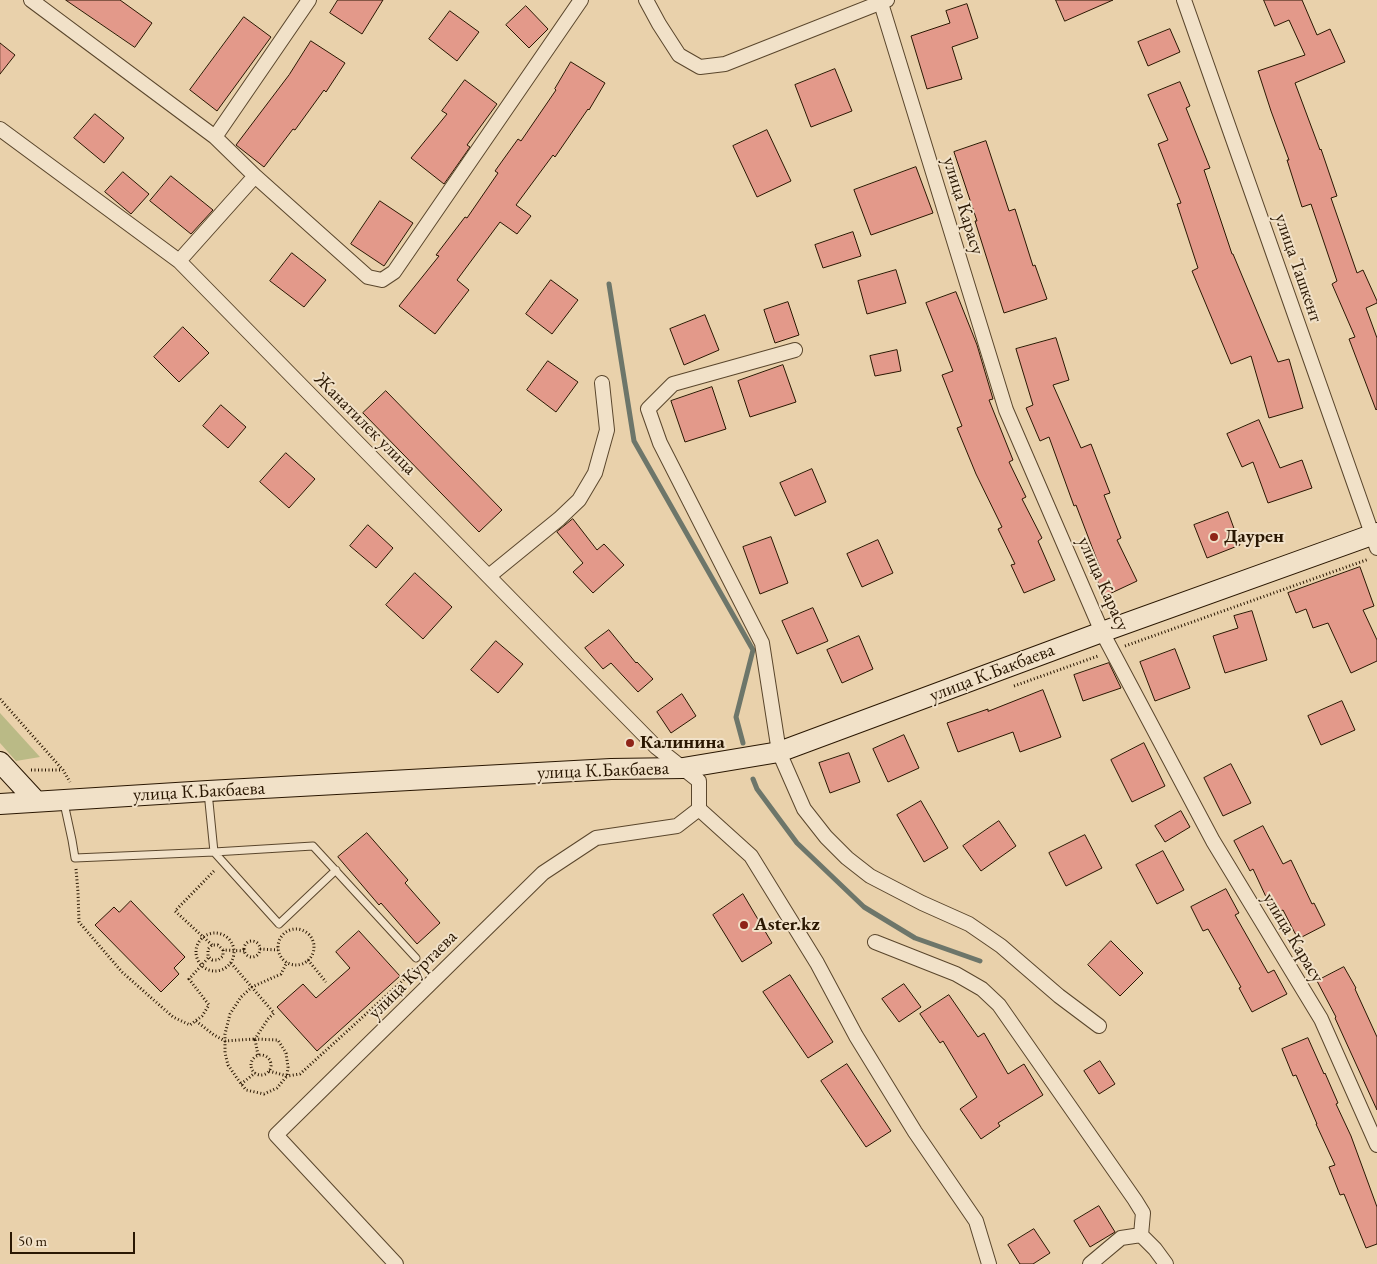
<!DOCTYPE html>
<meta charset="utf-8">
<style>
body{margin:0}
#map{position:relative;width:1377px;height:1264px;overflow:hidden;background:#e9d1ab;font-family:"EB Garamond",serif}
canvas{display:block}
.scale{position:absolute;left:10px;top:1232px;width:125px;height:22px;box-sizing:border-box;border:2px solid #2a1702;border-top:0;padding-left:6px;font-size:15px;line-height:18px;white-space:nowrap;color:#2a1702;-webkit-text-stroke:4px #f1e1c8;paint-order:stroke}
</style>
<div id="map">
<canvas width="1377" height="1264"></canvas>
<div class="scale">50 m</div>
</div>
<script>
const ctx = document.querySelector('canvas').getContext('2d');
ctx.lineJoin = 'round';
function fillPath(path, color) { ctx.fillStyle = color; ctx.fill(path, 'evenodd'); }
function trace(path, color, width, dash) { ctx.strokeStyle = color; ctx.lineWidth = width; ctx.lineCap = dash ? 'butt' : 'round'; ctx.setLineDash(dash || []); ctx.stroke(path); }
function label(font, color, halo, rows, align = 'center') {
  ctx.font = font + ' "EB Garamond",serif'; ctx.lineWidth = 4; ctx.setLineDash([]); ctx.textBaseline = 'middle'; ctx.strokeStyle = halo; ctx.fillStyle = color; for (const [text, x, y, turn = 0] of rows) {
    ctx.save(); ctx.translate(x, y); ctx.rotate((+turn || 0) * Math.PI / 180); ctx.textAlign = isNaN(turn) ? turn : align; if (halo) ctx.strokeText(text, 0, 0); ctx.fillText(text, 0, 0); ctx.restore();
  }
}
const green = new Path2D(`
 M0,713L40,757L16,761L0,743Z`);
const stream = new Path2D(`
 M609,284L634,441L753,650L736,717L743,743
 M753,779L757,789L797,843L864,907L915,938L980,961`);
const building = new Path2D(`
 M66,0H120L152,23L135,47Z
 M338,0H383L362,34L330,13Z
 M1056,0H1113L1065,21Z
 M1264,0H1302L1317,35L1330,29L1345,62L1295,83L1320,150L1321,149L1337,196L1331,198L1357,273L1363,270L1377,301V303L1366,308L1377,338V409L1376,410L1349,339L1355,337L1332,284L1337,281L1311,204L1302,207L1287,160H1289L1271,111L1258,71L1305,55L1289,20L1275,26Z
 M967,4L978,38L952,47L962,79L927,89L911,36L950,23L946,11Z
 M526,6L548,29L529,48L506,25Z
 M450,11L479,32L457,61L429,39Z
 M244,17L271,37L217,111L190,90Z
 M1170,29L1180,52L1148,66L1138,42Z
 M311,41L345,63L326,92L324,90L295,130L293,129L264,167L236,145L289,75Z
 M0,43L15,55L0,74Z
 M571,62L605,83L589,110L588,109L555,157L553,155L516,205L531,216L517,234L500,222L457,280L469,290L435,334L399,306L439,256L436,255L465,217L467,218L498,173L495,171L518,139L521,141L556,90L555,89Z
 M835,69L852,111L811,127L795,85Z
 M465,80L497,104L467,145L470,147L444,184L411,158L447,114L442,111Z
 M1180,82L1190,106L1186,108L1210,168L1204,170L1232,254H1233L1278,362L1289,359L1303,408L1269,418L1251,356L1231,364L1192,271L1198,268L1177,204L1181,203L1158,144L1168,140L1148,95Z
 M95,114L124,138L104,163L74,138Z
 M767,130L791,181L757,197L733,146Z
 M986,141L1009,211L1015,209L1033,266L1035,265L1047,299L1004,313L975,221H977L954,152Z
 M916,167L933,213L871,235L854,190Z
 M123,172L149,194L131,214L105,192Z
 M171,176L213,210L191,234L150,201Z
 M380,201L413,223L384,266L351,244Z
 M853,232L861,256L823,268L815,245Z
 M292,253L326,280L304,307L270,281Z
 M896,270L906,303L867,314L858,281Z
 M551,280L578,300L552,334L526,314Z
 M956,292L977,345L993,399L989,400L1013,460L1009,462L1026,497L1022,499L1042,538L1038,541L1055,580L1024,593L1011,565L1015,564L998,529L1002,527L976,474L957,428L962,426L942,375L953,371L926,303Z
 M788,302L799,335L775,343L764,310Z
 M705,315L719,350L684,365L670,329Z
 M183,327L209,353L179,382L154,357Z
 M1056,338L1069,380L1053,385L1081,448L1091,444L1110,493L1104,495L1121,538L1117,540L1137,581L1105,596L1093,572L1100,568L1076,505L1074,506L1049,437L1040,441L1026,408L1033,405L1016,349Z
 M897,350L901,371L875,376L870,356Z
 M548,361L578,382L556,412L527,390Z
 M783,365L796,402L750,417L738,381Z
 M712,387L726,429L685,442L671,401Z
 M386,391L502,510L479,532L363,413Z
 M221,405L246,427L228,448L203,426Z
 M1259,420L1280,468L1302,460L1312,488L1268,503L1253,462L1242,467L1227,434Z
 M286,453L315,479L289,508L260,482Z
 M812,469L826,502L795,516L780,483Z
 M1228,512L1240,545L1207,558L1194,525Z
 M573,519L597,550L604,544L624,565L593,593L573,572L583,563L557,532Z
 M368,525L393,548L376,568L350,546Z
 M771,537L788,583L760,594L743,547Z
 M878,540L893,573L862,587L847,554Z
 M1360,567L1374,606L1363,610L1377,640V661L1351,673L1328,623L1313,628L1306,609L1296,613L1288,593Z
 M415,573L452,607L423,639L386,605Z
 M813,608L828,641L797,654L782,621Z
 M1252,611L1267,660L1225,673L1213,636L1238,628L1234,616Z
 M609,630L636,663L637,662L653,679L638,692L611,663L603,669L585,648Z
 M859,636L873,669L842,683L827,650Z
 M496,641L523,664L498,693L471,670Z
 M1175,649L1190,688L1155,701L1140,662Z
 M1109,663L1121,688L1083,701L1074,675Z
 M1043,690L1061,737L1020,752L1013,732L958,752L947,723L988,709V711Z
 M682,694L696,716L671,733L657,712Z
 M1342,701L1355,730L1321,745L1308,716Z
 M904,735L919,768L888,782L873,749Z
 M1144,743L1165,786L1132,802L1111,760Z
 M849,753L860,782L830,793L819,763Z
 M1231,764L1251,803L1223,816L1204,778Z
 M921,801L948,848L924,862L897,815Z
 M1181,811L1190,827L1165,842L1155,826Z
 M999,821L1016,846L981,871L963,846Z
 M1263,826L1283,864L1291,860L1312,904L1314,903L1325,925L1298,939L1283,910L1274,914L1253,869L1250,871L1234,841Z
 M367,833L408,880L405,883L440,923L417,944L381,903L379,905L338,857Z
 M1085,835L1102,868L1066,886L1049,853Z
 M1163,851L1184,890L1157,904L1136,865Z
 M1226,889L1239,913L1235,915L1268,973L1274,970L1287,994L1252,1012L1239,988L1241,987L1208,929L1203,931L1191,907Z
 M743,894L772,943L742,962L713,915Z
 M131,901L185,957L174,968L179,974L161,992L95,925L114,907L119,912Z
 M359,931L400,976L317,1051L277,1007L303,984L316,998L350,968L336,952Z
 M1111,941L1143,973L1120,996L1088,965Z
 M1344,967L1356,988L1355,989L1377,1037V1110L1335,1018L1336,1017L1317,981Z
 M790,975L833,1042L808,1058L763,992Z
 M904,984L921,1007L899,1022L882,999Z
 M949,995L978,1037L984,1033L1008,1074L1024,1064L1043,1095L998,1123L1000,1126L981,1139L960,1109L977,1097L943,1041L940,1043L920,1014Z
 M1308,1038L1324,1074L1325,1073L1338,1103L1336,1104L1351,1136L1377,1207V1244L1366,1248L1344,1194L1340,1195L1329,1167L1335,1165L1316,1124H1317L1296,1075L1293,1076L1282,1049Z
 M1100,1061L1115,1084L1099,1094L1084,1071Z
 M847,1064L891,1131L866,1147L821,1081Z
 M1099,1206L1115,1232L1090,1247L1074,1221Z
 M1034,1229L1050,1253L1033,1264H1020L1008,1245Z`);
const path = new Path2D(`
 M1125,646L1369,559
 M1014,686L1098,656
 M0,699L63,770L70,782
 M31,770H62
 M76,869L78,892L79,922L122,972L173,1017L190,1025L202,1016L209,1005L189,979L209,957
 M278 947a18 18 0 1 1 36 0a18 18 0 1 1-36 0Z
 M196 952a19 19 0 1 1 38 0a19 19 0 1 1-38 0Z
 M244 949a8 8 0 1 1 16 0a8 8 0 1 1-16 0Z
 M212,945L175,911L215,870
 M260,949L278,950
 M223,950V956L218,960H212L208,956V949L212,945H218L223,950L245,951
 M308,960L326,982
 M231,963L274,1013L268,1019L255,1039L278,1040L286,1053L288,1067L287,1076L277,1088L264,1094L246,1090L239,1081L228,1065L225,1053V1034L230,1014L241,997L252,987L281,974L287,962
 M196,1021L214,1035L225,1041L255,1039L258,1055
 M251 1065a10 10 0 1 1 20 0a10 10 0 1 1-20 0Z
 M269,1071L287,1076L300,1074L409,975L414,968
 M241,1084L255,1073`);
const lane = new Path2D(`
 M64,803L72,840L75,858L214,852L208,792
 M336,870L279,924L214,852L313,846L416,958`);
const street = new Path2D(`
 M31,0L215,137L255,176L368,277L382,280L394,272L581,0
 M646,0L659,24L679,55L700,67L725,64L887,0
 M880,0L1006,410L1102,632L1213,841L1321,1019L1377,1145
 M1184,0L1377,548
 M0,129L179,261L656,747L699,781V809L677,826L596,838L543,873L276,1135L396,1264
 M215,137L309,0
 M179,261L255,176
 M795,350L673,384L648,409L660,443L762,643L779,752L804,809L826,837L847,858L870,876L922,903L969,924L1001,946L1059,996L1099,1026
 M489,576L559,519L579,500L595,473L607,430L602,383
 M699,809L751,856L817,963L856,1036L915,1132L976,1221L989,1264
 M875,942L956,974L982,989L999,1005L1135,1200L1143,1213L1141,1235
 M1090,1264L1121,1238L1141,1235L1155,1249L1166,1264`);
const secondary = new Path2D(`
 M0,762L36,801
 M0,804L208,791L611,769L683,768L779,752L1102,632L1377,533`);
const markers = [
 [1214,537,5,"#8f2418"],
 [630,743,5,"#8f2418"],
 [744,925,5,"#8f2418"]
];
const streetNames = [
 ["улица Карасу",963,206,73],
 ["улица Ташкент",1298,268,71],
 ["Жанатилек улица",365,424,45],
 ["улица Карасу",1103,584,66],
 ["улица К.Бакбаева",992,673,-21],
 ["улица К.Бакбаева",603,771,-2],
 ["улица К.Бакбаева",199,792,-3],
 ["улица Карасу",1293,938,59],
 ["улица Куртаева",413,975,-45]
];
const poiNames = [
 ["Даурен",1224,537],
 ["Калинина",640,743],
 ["Aster.kz",754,925]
];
fillPath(green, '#baba86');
trace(stream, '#6d766a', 5);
fillPath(building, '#e3998a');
trace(building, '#2a1702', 1);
trace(lane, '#5a462c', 9);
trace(street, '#5a462c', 16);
trace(secondary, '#2a1702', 22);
trace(path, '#2a1702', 3, [1, 2.5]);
trace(lane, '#f1e1c8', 7);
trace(street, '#f1e1c8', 14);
trace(secondary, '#f1e1c8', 20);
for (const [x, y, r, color] of markers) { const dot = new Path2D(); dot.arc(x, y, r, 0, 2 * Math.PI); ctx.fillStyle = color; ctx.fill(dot); trace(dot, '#f1e1c8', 2); }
label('19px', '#2a1702', '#f1e1c8', streetNames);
label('bold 19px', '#2a1702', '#f1e1c8', poiNames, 'left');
</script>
